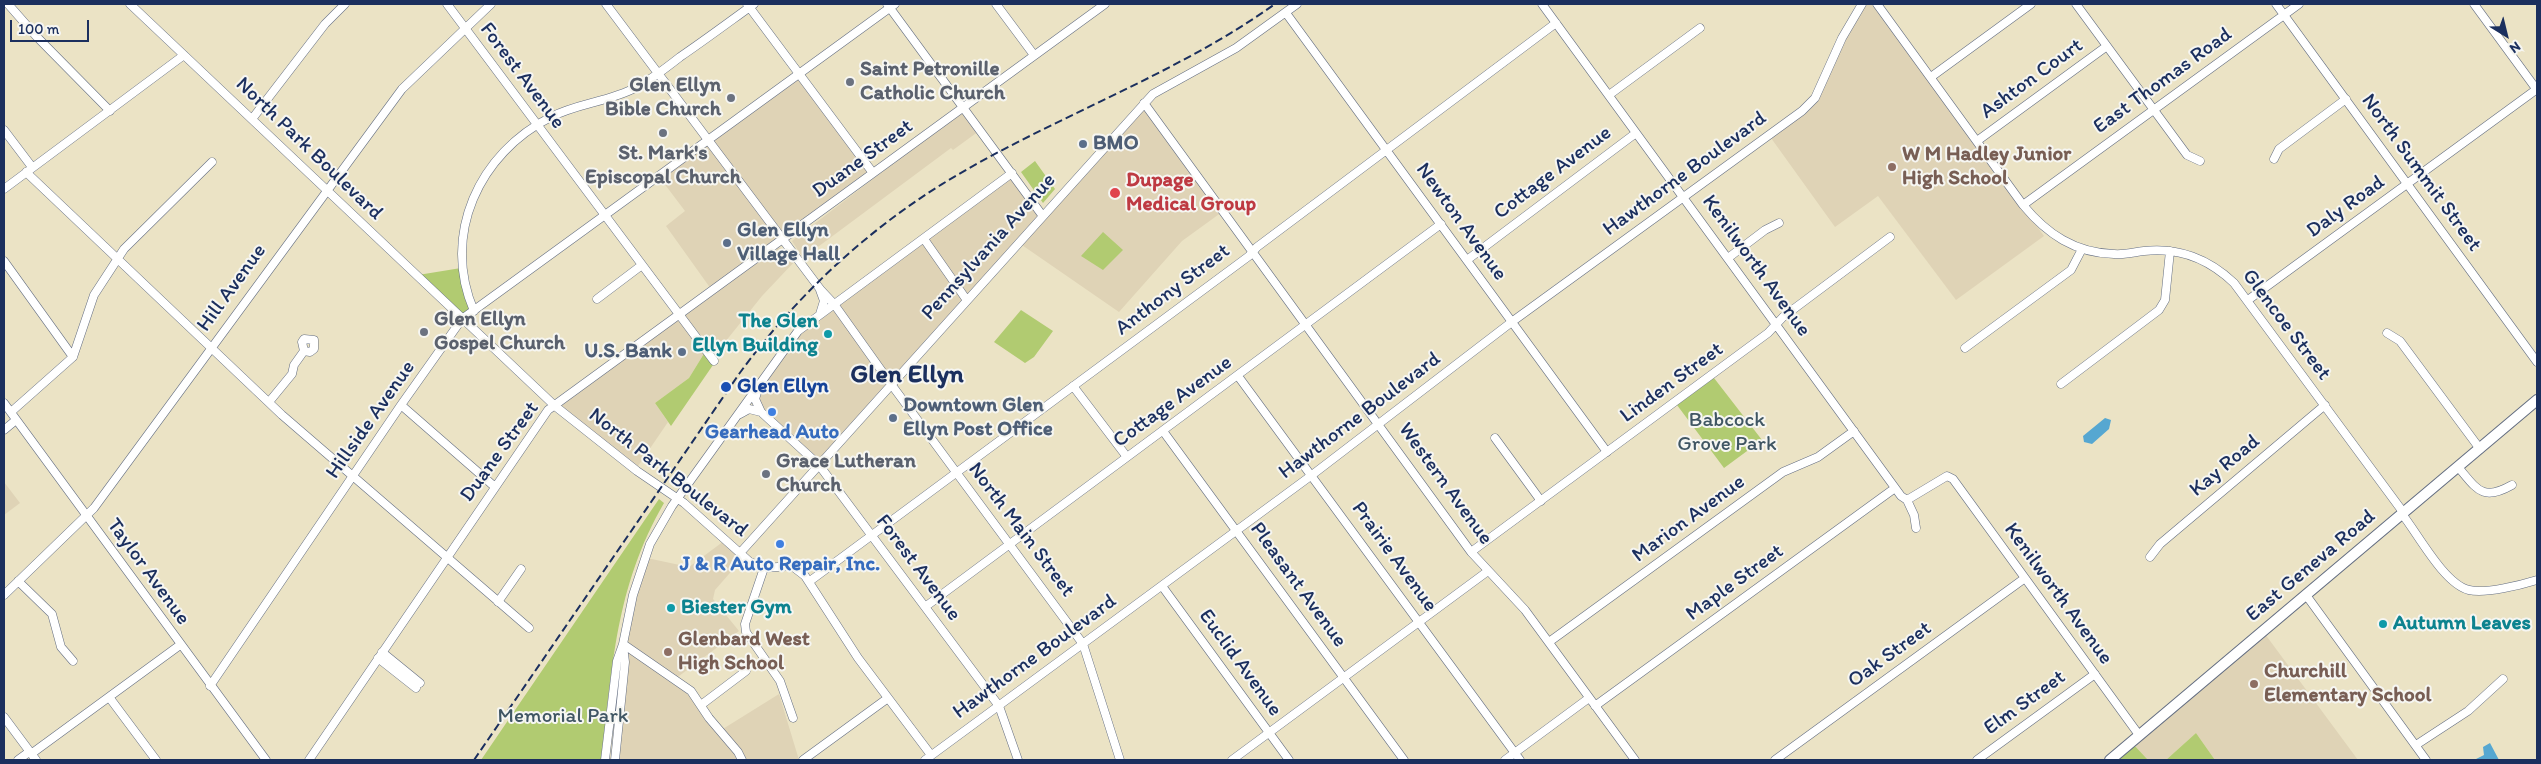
<!DOCTYPE html>
<style>
body{margin:0}
#map{position:relative;width:2541px;height:764px;overflow:hidden;background:#ebe3c5;font-family:Itim,sans-serif}
canvas{display:block}
.frame{position:absolute;inset:0;border:5px solid #1b2f5e;pointer-events:none}
.north{position:absolute;left:2481px;top:10px;width:50px;height:50px;-webkit-text-stroke:4px #f6f6f2;paint-order:stroke;rotate:144deg;font-size:14px;font-weight:700;line-height:20px;text-align:center;color:#1b2f5e}
.north::after{content:'';display:block;margin:auto;width:18px;height:22px;background:#1b2f5e;clip-path:polygon(50% 0,100% 100%,50% 72%,0 100%)}
.scale{position:absolute;left:10px;top:20px;width:79px;height:22px;box-sizing:border-box;border:2px solid #1b2f5e;border-top:0;padding-left:6px;font-size:15px;line-height:18px;white-space:nowrap;color:#1b2f5e;-webkit-text-stroke:4px #f6f6f2;paint-order:stroke}
</style>
<div id="map">
<canvas width="2541" height="764"></canvas>
<div class="frame"></div>
<div class="north">N</div>
<div class="scale">100 m</div>
</div>
<script>
const ctx = document.querySelector('canvas').getContext('2d');
ctx.lineJoin = 'round';
function fillPath(path, color) { ctx.fillStyle = color; ctx.fill(path, 'evenodd'); }
function trace(path, color, width, dash) { ctx.strokeStyle = color; ctx.lineWidth = width; ctx.lineCap = dash ? 'butt' : 'round'; ctx.setLineDash(dash || []); ctx.stroke(path); }
function label(font, color, halo, rows, align = 'center') {
  ctx.font = font + ' Itim,sans-serif'; ctx.lineWidth = 4; ctx.setLineDash([]); ctx.textBaseline = 'middle'; ctx.strokeStyle = halo; ctx.fillStyle = color; for (const [text, x, y, turn = 0] of rows) {
    ctx.save(); ctx.translate(x, y); ctx.rotate((+turn || 0) * Math.PI / 180); ctx.textAlign = isNaN(turn) ? turn : align; if (halo) ctx.strokeText(text, 0, 0); ctx.fillText(text, 0, 0); ctx.restore();
  }
}
const built = new Path2D(`
 M1864,4H1874L2044,236L1956,300L1878,196L1835,227L1771,138L1809,110L1818,99L1842,45Z
 M800,75L872,173L783,238L711,140Z
 M1144,106L1222,212L1182,241L1119,312L1019,243Z
 M963,110L979,131L953,150L951,148L803,258L792,241Z
 M709,142L780,239L711,289L666,226L685,211L660,178Z
 M1011,176L1039,215L967,297L926,240Z
 M923,241L965,299L891,382L834,307Z
 M779,248L788,251L796,260L762,296L713,357L682,315Z
 M832,307L889,384L819,463L749,401L799,332Z
 M679,316L705,352L689,378L655,403L668,422L636,469L557,406Z
 M4,482L20,503L4,515Z
 M724,541L743,558L715,590L713,599L739,631L675,679L687,688L718,732L779,694L799,760H615L625,643L635,597L647,558L689,567Z
 M2265,634L2358,760H2215L2196,733L2166,760H2148L2134,745Z`);
const green = new Path2D(`
 M1035,161L1055,189L1043,203L1021,172Z
 M1103,232L1123,250L1103,270L1081,256Z
 M461,268L470,311L461,317L418,275Z
 M1021,310L1053,331L1034,357L1025,363L994,342Z
 M705,352L713,365L671,426L655,403L689,378Z
 M1714,378L1762,440L1724,468L1677,405Z
 M659,499L664,503C615,588 613,665 601,760H481Z
 M2196,733L2215,760H2166Z
 M2134,745L2148,760H2116Z`);
const water = new Path2D(`
 M2105,418L2111,420L2109,429L2092,444L2084,442L2083,436Z
 M2490,743L2499,760H2474L2484,755L2483,747Z`);
const minor = new Path2D(`
 M8,4L37,37L110,111
 M130,4L555,406L637,471L684,503L750,562L764,568L792,566L805,576L858,658L931,755
 M447,4L714,361
 M606,4L820,289L834,304L891,384L1083,644L1120,760
 M747,4L873,173
 M887,4L1042,215
 M996,4L1034,55
 M1542,4L1901,496L1907,500
 M1877,4L2023,205C2047,234 2075,253 2114,254C2124,255 2134,252 2144,251C2178,247 2209,259 2234,283L2403,512
 M2076,4L2187,155L2200,161
 M2276,4L2537,362
 M2474,4L2537,90
 M1286,13L1607,452
 M1931,77L2031,4
 M1609,95L1700,28
 M1144,103L1471,552L1525,610L1635,760
 M252,119L325,24L345,4
 M4,130L32,167
 M1977,141L2107,46
 M2274,159L2279,149L2346,99
 M26,172L282,415L529,628
 M4,189L184,55
 M2023,205L2299,4
 M924,239L966,299
 M1728,258L1765,230L1779,223
 M1467,260L1636,133
 M4,261L73,357
 M820,290L824,301L820,314
 M597,299L642,265
 M2248,300L2537,89
 M474,311C441,235 479,153 551,117C578,103 609,102 637,87C652,79 666,68 680,57C705,40 729,22 754,4
 M2387,333L2400,341L2480,449
 M1965,348L2071,270L2082,249
 M1238,376L1520,760
 M2061,384L2159,310L2165,300L2170,251
 M1073,386L1127,457
 M758,389L755,399L761,412
 M269,402L292,374L294,365L304,351L310,352L314,349V340L304,339L302,342L304,351
 M4,403L266,760
 M401,405L495,487
 M11,412L73,357L94,295L124,249L212,162
 M740,414L749,409L761,412L819,465L999,706L1018,760
 M4,430L16,420
 M1163,431L1404,760
 M1495,438L1541,501
 M2458,467C2477,489 2482,502 2512,485
 M1907,500L1947,476L1953,479L2139,735
 M1907,500L1914,515L1916,528
 M2402,514C2418,534 2444,584 2469,590C2485,594 2521,585 2537,580
 M1471,552L1768,333L1783,317L1890,237
 M740,553L1153,94L1236,48L1297,4
 M2150,557L2160,544L2325,405
 M764,568L745,624L746,632L780,681L793,718
 M18,581L52,614L61,647L73,661
 M810,581L1249,256L1257,247L1556,23
 M1162,586L1289,760
 M4,595L94,508L402,89L491,4
 M2306,595L2426,760
 M498,602L521,569
 M925,607L1441,224
 M1549,642L1783,472L1818,457L1854,431
 M623,644L691,691L709,718L738,752L742,760
 M382,652L420,683
 M378,658L416,688
 M210,686L401,405L462,319L895,4
 M109,697L156,760
 M701,705L746,671
 M1595,706L1895,488
 M4,717L36,760
 M2416,745L2468,711L2503,679
 M31,754L180,645
 M18,760L29,752
 M309,760L548,410L1105,4
 M605,760L617,661L623,644L633,595L650,544L672,506L798,331L1012,173
 M615,760L625,662L623,646
 M803,760L888,698
 M925,760L1312,475L1513,321L1802,111L1815,98L1842,38L1862,4
 M1232,760L1488,571
 M1505,760L1589,698
 M1775,760L2025,578
 M1977,760L2095,674`);
const major = new Path2D(`
 M2110,760L2537,400`);
const rail = new Path2D(`
 M474,760L739,374C793,300 861,235 939,186C1047,119 1171,78 1275,4`);
const markers = [
 [850,82,5,"#6b7280"],
 [731,98,5,"#6b7280"],
 [663,133,5,"#6b7280"],
 [1083,144,5,"#5c6f8a"],
 [1892,167,5,"#8d6e63"],
 [1115,193,6,"#e0444e"],
 [727,243,5,"#5c6f8a"],
 [424,332,5,"#6b7280"],
 [828,334,5,"#0f9aa8"],
 [682,352,5,"#5c6f8a"],
 [726,387,6,"#1a4fb4"],
 [772,412,5,"#3f7fe0"],
 [893,418,5,"#5c6f8a"],
 [766,474,5,"#6b7280"],
 [780,544,5,"#3f7fe0"],
 [671,608,5,"#0f9aa8"],
 [2383,624,5,"#0f9aa8"],
 [668,652,5,"#8d6e63"],
 [2254,684,5,"#8d6e63"]
];
const worshipNames = [
 ["Saint Petronille",860,70],
 ["Catholic Church",860,94],
 ["Glen Ellyn",721,86,"right"],
 ["Bible Church",721,110,"right"],
 ["St. Mark's",663,154,"center"],
 ["Episcopal Church",663,178,"center"],
 ["Glen Ellyn",434,320],
 ["Gospel Church",434,344],
 ["Grace Lutheran",776,462],
 ["Church",776,486]
];
const streetNames = [
 ["Forest Avenue",522,76,53],
 ["Ashton Court",2032,79,-36],
 ["East Thomas Road",2163,81,-36],
 ["North Park Boulevard",309,149,44],
 ["Duane Street",863,159,-36],
 ["Cottage Avenue",1553,173,-37],
 ["North Summit Street",2421,173,54],
 ["Hawthorne Boulevard",1685,174,-36],
 ["Daly Road",2346,207,-36],
 ["Newton Avenue",1461,222,54],
 ["Pennsylvania Avenue",989,247,-48],
 ["Kenilworth Avenue",1756,266,54],
 ["Hill Avenue",232,288,-54],
 ["Anthony Street",1173,290,-37],
 ["Glencoe Street",2286,325,53],
 ["Linden Street",1672,383,-36],
 ["Cottage Avenue",1173,402,-36],
 ["Hawthorne Boulevard",1360,416,-37],
 ["Hillside Avenue",371,420,-55],
 ["Duane Street",500,452,-54],
 ["Kay Road",2225,466,-40],
 ["North Park Boulevard",668,473,38],
 ["Western Avenue",1445,484,54],
 ["Marion Avenue",1689,519,-36],
 ["North Main Street",1021,530,53],
 ["Prairie Avenue",1394,557,54],
 ["East Geneva Road",2311,566,-40],
 ["Forest Avenue",918,568,53],
 ["Taylor Avenue",148,572,54],
 ["Maple Street",1735,583,-36],
 ["Pleasant Avenue",1298,585,54],
 ["Kenilworth Avenue",2058,594,54],
 ["Oak Street",1890,655,-36],
 ["Hawthorne Boulevard",1035,657,-36],
 ["Euclid Avenue",1240,663,54],
 ["Elm Street",2025,703,-36]
];
const serviceNames = [
 ["BMO",1093,144],
 ["Glen Ellyn",737,231],
 ["Village Hall",737,255],
 ["U.S. Bank",672,352,"right"],
 ["Downtown Glen",903,406],
 ["Ellyn Post Office",903,430]
];
const educationNames = [
 ["W M Hadley Junior",1902,155],
 ["High School",1902,179],
 ["Glenbard West",678,640],
 ["High School",678,664],
 ["Churchill",2264,672],
 ["Elementary School",2264,696]
];
const healthNames = [
 ["Dupage",1126,181],
 ["Medical Group",1126,205]
];
const cultureNames = [
 ["The Glen",818,322,"right"],
 ["Ellyn Building",818,346,"right"],
 ["Biester Gym",681,608],
 ["Autumn Leaves",2393,624]
];
const transitNames = [
 ["Glen Ellyn",737,387]
];
const parkNames = [
 ["Babcock",1727,421],
 ["Grove Park",1727,445],
 ["Memorial Park",563,717]
];
const shopNames = [
 ["Gearhead Auto",772,433],
 ["J & R Auto Repair, Inc.",780,565]
];
const districtNames = [
 ["Glen Ellyn",907,375]
];
fillPath(built, '#dfd3b6');
fillPath(green, '#b1cb71');
fillPath(water, '#56a7d1');
trace(minor, '#646e82', 9);
trace(major, '#646e82', 12);
trace(minor, '#fff', 8);
trace(major, '#fff', 10);
trace(rail, '#1b2f5e', 2, [8, 4]);
for (const [x, y, r, color] of markers) { const dot = new Path2D(); dot.arc(x, y, r, 0, 2 * Math.PI); ctx.fillStyle = color; ctx.fill(dot); trace(dot, '#f6f6f2', 2); }
label('bold 21px', '#5b616d', '#f6f6f2', worshipNames, 'left');
label('21px', '#1b2f5e', '#f6f6f2', streetNames);
label('bold 21px', '#4e5e75', '#f6f6f2', serviceNames, 'left');
label('bold 21px', '#785e54', '#f6f6f2', educationNames, 'left');
label('bold 21px', '#be3a42', '#f6f6f2', healthNames, 'left');
label('bold 21px', '#0d838f', '#f6f6f2', cultureNames, 'left');
label('bold 21px', '#164399', '#f6f6f2', transitNames, 'left');
label('21px', '#405663', '#f6f6f2', parkNames);
label('bold 21px', '#366cbe', '#f6f6f2', shopNames);
label('bold 26px', '#1b2f5e', '#f6f6f2', districtNames);
</script>
